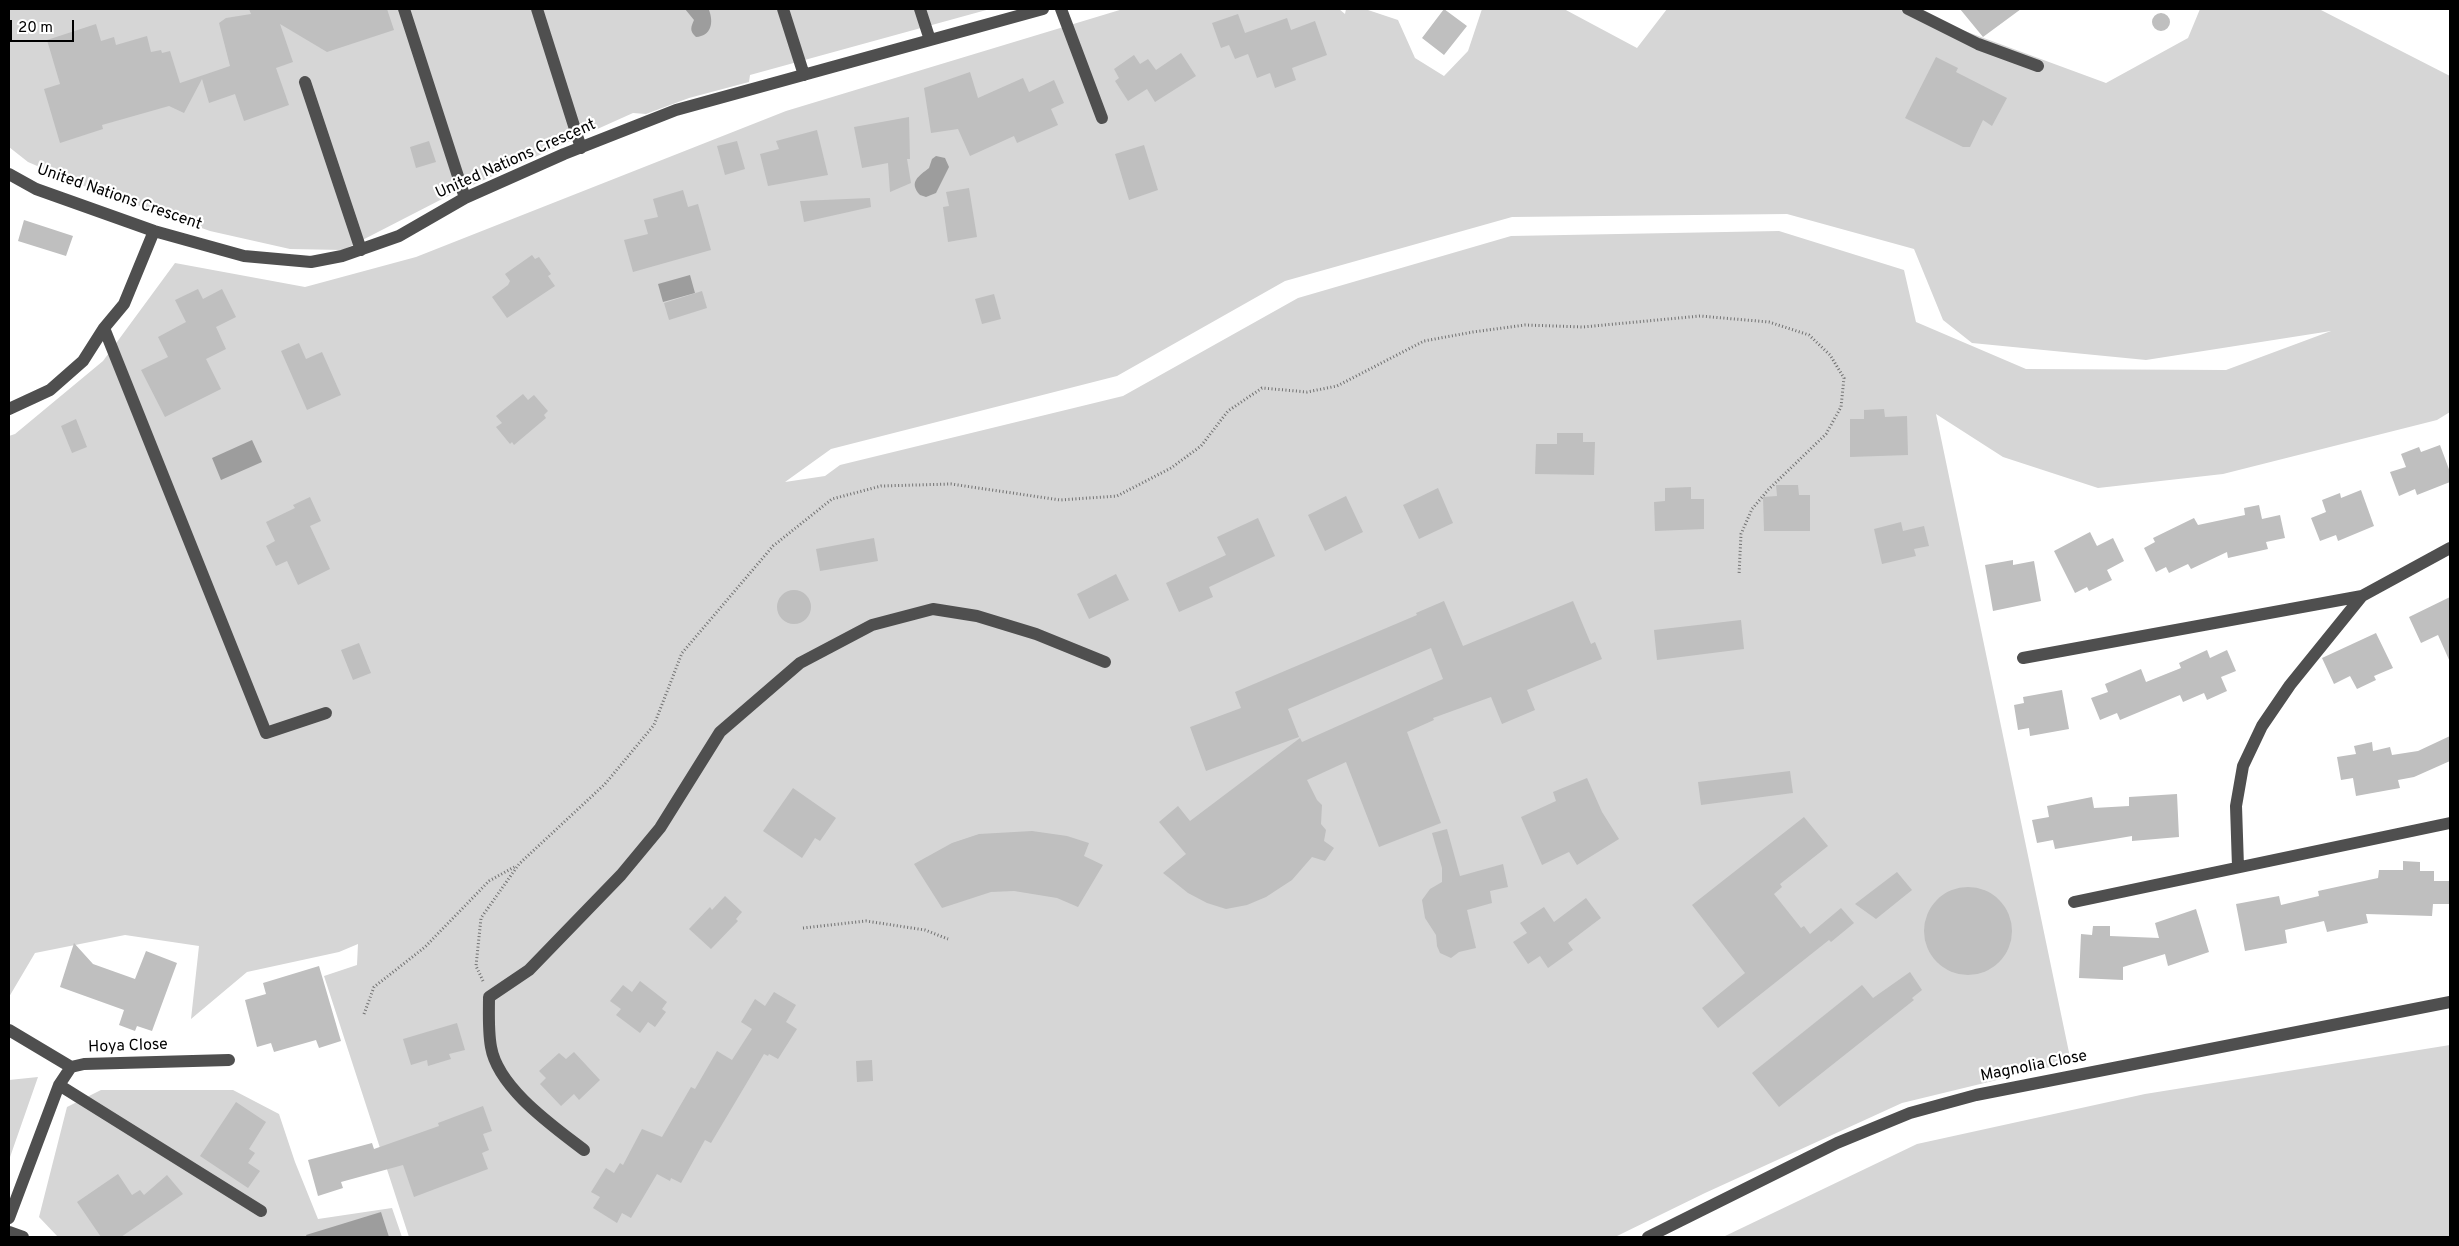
<!DOCTYPE html>
<style>
body{margin:0}
#map{position:relative;width:2459px;height:1246px;overflow:hidden;background:#fff;font-family:Overpass,sans-serif}
canvas{display:block}
.frame{position:absolute;inset:0;border:10px solid #000;pointer-events:none}
.scale{position:absolute;left:10px;top:20px;width:64px;height:22px;box-sizing:border-box;border:2px solid #000;border-top:0;padding-left:6px;font-size:15px;line-height:18px;white-space:nowrap;color:#000;-webkit-text-stroke:4px #fff;paint-order:stroke}
</style>
<div id="map">
<canvas width="2459" height="1246"></canvas>
<div class="frame"></div>
<div class="scale">20 m</div>
</div>
<script>
const ctx = document.querySelector('canvas').getContext('2d');
ctx.lineJoin = 'round';
function fillPath(path, color) { ctx.fillStyle = color; ctx.fill(path, 'evenodd'); }
function trace(path, color, width, dash) { ctx.strokeStyle = color; ctx.lineWidth = width; ctx.lineCap = dash ? 'butt' : 'round'; ctx.setLineDash(dash || []); ctx.stroke(path); }
function label(font, color, halo, rows, align = 'center') {
  ctx.font = font + ' Overpass,sans-serif'; ctx.lineWidth = 4.5; ctx.setLineDash([]); ctx.textBaseline = 'middle'; ctx.strokeStyle = halo; ctx.fillStyle = color; for (const [text, x, y, turn = 0] of rows) {
    ctx.save(); ctx.translate(x, y); ctx.rotate((+turn || 0) * Math.PI / 180); ctx.textAlign = isNaN(turn) ? turn : align; if (halo) ctx.strokeText(text, 0, 0); ctx.fillText(text, 0, 0); ctx.restore();
  }
}
const green = new Path2D(`
 M9,9H990L750,75L749,82L689,98L646,114L633,113L446,197L343,250L290,249L210,231L81,185L28,162L9,147Z
 M1123,9H1339L1345,14L1346,9H1365L1398,20L1415,58L1444,76L1468,51L1482,9H1564L1637,48L1667,9H1905L2106,83L2188,38L2200,9H2319L2450,76V412L2437,420L2223,474L2098,488L2003,457L1936,414L2071,1062L1902,1103L1705,1193L1615,1237H409L324,976L357,965L358,944L339,952L247,972L191,1019L199,946L125,935L35,953L9,997V436L15,434L103,361L175,263L305,287L416,257L786,111ZM1787,214L1914,249L1943,320L1972,343L2146,360L2331,331L2226,370L2026,369L1916,322L1904,270L1779,231L1511,236L1298,298L1123,396L840,465L825,476L785,482L831,449L1117,376L1285,281L1512,217Z
 M2450,1045V1237H1723L1917,1144L2145,1094Z
 M38,1077L9,1160V1080Z
 M101,1090H233L279,1114L295,1162L318,1219L392,1208L402,1237H58L39,1217L67,1107Z`);
const water = new Path2D(`
 M685,9L709,10C714,23 711,36 696,37C689,31 691,27 694,20Z
 M936,156L945,158L949,167L936,193L926,197L920,195C908,182 919,176 929,168L932,159Z
 M690,275L695,293L663,302L658,284Z
 M252,440L262,462L221,480L212,458Z
 M381,1212L389,1237H307L306,1235Z`);
const building = new Path2D(`
 M249,9H387L394,30L327,52L280,24L293,62L276,68L289,105L244,121L235,94L209,103L202,79L184,113L169,106L102,125L103,129L60,143L44,89L60,84L47,40L96,24L101,41L114,37L116,45L147,36L151,52L161,50L162,53L170,51L180,83L230,66L219,23L226,18L251,14Z
 M1444,9L1467,26L1444,55L1422,38Z
 M1960,9H2021L1983,37Z
 M2152 22a9 9 0 1 1 18 0a9 9 0 1 1-18 0Z
 M1238,14L1245,33L1287,18L1291,30L1315,21L1327,55L1292,68L1296,80L1275,88L1270,73L1257,78L1248,54L1235,59L1229,45L1221,48L1212,23Z
 M1181,53L1196,76L1155,102L1147,89L1128,101L1115,81L1119,78L1114,69L1134,55L1140,64L1148,59L1156,70Z
 M1936,57L1958,68L1956,72L2007,98L1992,126L1983,120L1970,147H1963L1905,118Z
 M970,72L978,98L1023,78L1029,92L1054,80L1064,103L1051,109L1058,125L1017,143L1014,136L970,156L958,129L931,133L924,88Z
 M909,117L910,159H907L911,183L890,192L888,163L862,168L854,127Z
 M817,130L828,175L768,186L760,154L779,149L776,141Z
 M429,141L436,162L416,168L410,147Z
 M737,141L745,169L725,175L717,146Z
 M1144,145L1158,190L1129,200L1115,154Z
 M969,188L977,237L948,242L943,207L949,206L946,192Z
 M683,190L688,207L698,204L711,250L633,272L624,240L648,234L644,220L658,217L653,199Z
 M870,198L871,207L804,222L800,201Z
 M24,220L73,236L66,256L18,241Z
 M532,255L535,259L539,257L551,274L548,276L555,286L507,318L492,297L508,285L510,281L505,274Z
 M198,289L203,299L222,289L236,317L216,327L226,349L206,359L221,389L165,417L141,370L168,357L158,337L186,322L175,300Z
 M702,291L707,308L669,320L664,303Z
 M994,294L1001,319L982,324L975,299Z
 M299,343L306,359L322,352L341,395L307,410L281,351Z
 M523,394L528,400L534,395L548,411L544,415L546,418L514,445L512,442L510,444L496,427L502,423L496,416Z
 M1884,409L1885,417L1907,416L1908,455L1850,457V419H1864V410Z
 M76,419L87,447L72,453L61,426Z
 M1557,433H1583V442H1595L1594,475L1535,474L1536,444H1557Z
 M2440,445L2450,472V482L2417,495L2415,489L2399,496L2390,472L2406,467L2401,454L2419,447L2421,452Z
 M1776,485H1798L1799,495H1810V531H1764L1763,497L1777,496Z
 M1691,487V499H1704V529L1655,531L1654,502L1665,501V488Z
 M1438,488L1453,523L1419,539L1403,505Z
 M2361,490L2374,526L2338,541L2336,535L2320,541L2311,518L2326,512L2322,500L2340,493L2341,498Z
 M1346,496L1363,532L1325,551L1308,515Z
 M310,497L321,521L310,526L330,569L298,585L287,561L276,566L266,546L275,541L266,522L295,508L293,505Z
 M2259,505L2262,519L2280,515L2285,538L2266,542L2268,549L2228,558L2227,552L2191,569L2188,564L2169,573L2166,567L2156,572L2144,548L2155,542L2153,538L2194,518L2198,525L2245,515L2244,508Z
 M1258,518L1275,556L1209,587L1213,597L1179,612L1166,583L1226,555L1217,537Z
 M1901,522L1903,531L1924,526L1929,546L1914,549L1916,556L1882,564L1874,529Z
 M2090,532L2097,546L2113,538L2124,561L2107,570L2112,580L2089,591L2087,587L2075,593L2054,551Z
 M874,538L878,561L820,571L816,549Z
 M2013,560V565L2034,561L2041,601L1993,611L1985,565Z
 M1116,574L1129,600L1089,619L1077,594Z
 M777 607a17 17 0 1 1 34 0a17 17 0 1 1-34 0Z
 M2450,597V662L2438,635L2421,643L2409,617Z
 M1444,601L1463,646L1573,601L1591,644L1595,642L1602,659L1527,690L1535,710L1502,724L1491,697L1433,718L1434,720L1407,732L1441,823L1379,847L1346,762L1307,780L1317,800L1322,805L1321,824L1326,830L1324,841L1334,848L1325,861L1312,857L1292,880L1266,897L1247,905L1226,909L1207,903L1188,893L1163,873L1186,854L1159,822L1178,806L1190,821L1300,738L1302,742L1443,679L1431,648L1288,709L1299,737L1206,771L1190,727L1241,708L1235,692L1417,615L1416,613Z
 M1741,620L1744,649L1657,660L1654,630Z
 M2376,633L2393,668L2374,676L2376,680L2357,689L2350,676L2334,684L2322,658Z
 M359,643L371,673L353,680L341,650Z
 M2207,650L2210,658L2227,650L2236,671L2221,677L2227,691L2207,700L2204,693L2183,702L2180,695L2120,720L2117,713L2100,720L2091,698L2108,692L2105,684L2141,669L2146,682L2181,668L2179,663Z
 M2062,690L2069,729L2030,736L2029,728L2018,730L2014,705L2024,703L2023,697Z
 M2450,736V761L2414,777L2398,780L2400,788L2356,796L2353,778L2341,780L2337,757L2356,754L2354,746L2372,742L2373,751L2390,747L2392,755L2418,751Z
 M1790,771L1793,793L1701,805L1698,782Z
 M1587,778L1602,812L1619,839L1577,865L1569,852L1542,865L1521,817L1556,801L1553,792Z
 M793,788L836,818L820,841L815,838L802,858L763,831Z
 M2177,794L2179,837L2132,841V836L2055,849L2053,840L2037,843L2032,820L2049,817L2047,806L2092,797L2094,808L2129,806V797Z
 M1804,817L1828,846L1780,884L1782,887L1774,894L1801,928L1804,926L1810,934L1841,908L1854,923L1831,942L1829,940L1718,1028L1702,1008L1745,973L1692,905Z
 M1447,829L1460,876L1503,864L1508,887L1490,891L1492,903L1467,910L1476,948L1459,952L1451,958L1440,953L1437,946L1436,935L1425,918L1422,900L1430,889L1442,882V868L1432,833Z
 M1032,831L1067,836L1089,843L1084,856L1103,865L1078,907L1057,898L1014,891L991,892L942,908L914,864L952,843L979,834Z
 M2403,861L2420,862V871H2434V881H2450V904H2433L2432,916L2366,914L2368,923L2327,932L2324,921L2285,930L2287,943L2245,951L2236,904L2279,896L2281,905L2319,896L2318,891L2378,878L2379,870H2403Z
 M1897,872L1912,890L1876,919L1855,904Z
 M1924 931a44 44 0 1 1 88 0a44 44 0 1 1-88 0Z
 M725,896L742,912L736,919L738,921L711,949L689,929L710,907L712,910Z
 M1586,898L1601,918L1568,943L1573,950L1548,968L1540,956L1528,964L1513,942L1527,933L1520,923L1544,907L1554,922Z
 M2196,909L2209,952L2168,966L2165,954L2123,967V980L2079,978L2081,934L2092,935L2093,926H2110V936L2159,938L2155,923Z
 M74,943L93,964L135,979L146,951L177,963L152,1031L137,1026L135,1031L119,1025L124,1010L60,987Z
 M319,966L341,1041L319,1048L316,1040L274,1052L271,1043L257,1047L245,1000L266,994L263,983Z
 M1910,972L1922,990L1912,998L1914,1000L1779,1107L1752,1073L1862,985L1873,998Z
 M640,981L667,1002L662,1009L666,1012L655,1027L648,1022L640,1033L616,1015L621,1009L610,1001L623,985L632,992Z
 M774,992L796,1005L786,1022L797,1029L778,1059L769,1054L768,1056L764,1054L711,1143L705,1140L681,1183L671,1178L670,1181L657,1174L631,1218L622,1213L617,1223L593,1208L600,1197L591,1192L606,1168L614,1173L620,1163L623,1165L642,1129L662,1137L691,1087L695,1089L717,1051L732,1060L752,1029L741,1022L755,999L765,1006Z
 M457,1023L465,1050L449,1054L451,1059L428,1066L427,1060L411,1065L403,1039Z
 M574,1052L600,1080L579,1100L574,1094L561,1106L540,1084L546,1078L539,1071L559,1053L566,1059Z
 M872,1060L873,1081L857,1082L856,1061Z
 M236,1102L266,1122L249,1149L255,1153L248,1163L260,1171L248,1188L200,1156Z
 M483,1106L492,1131L483,1134L489,1150L482,1153L488,1169L414,1197L403,1165L341,1182L343,1188L318,1196L308,1160L372,1143L374,1149L439,1126L438,1123Z
 M118,1174L132,1195L140,1190L144,1195L167,1175L183,1194L121,1237H101L77,1202Z`);
const path = new Path2D(`
 M803,928L866,921L925,930L948,939
 M483,981L476,966L481,918L519,864L605,784L654,725L682,653L773,546L832,499L881,486L951,484L1060,500L1117,496L1171,468L1201,446L1228,411L1262,388L1307,392L1337,386L1424,341L1473,332L1525,325L1583,327L1700,316L1769,322L1809,335L1830,355L1844,378L1841,407L1826,434L1768,490L1752,509L1741,534L1739,575
 M364,1014L374,987L425,947L489,881L516,866`);
const minor = new Path2D(`
 M404,9L465,198
 M537,9L581,148
 M783,9L804,75
 M920,9L930,40
 M1061,9L1102,118
 M1908,9L1978,44L2038,66
 M305,82L361,250
 M9,174L36,189L154,231L244,256L311,262L342,256L399,236L465,198L564,154L676,110L1043,9
 M104,328L266,733L326,713
 M9,409L50,390L83,361L104,328L124,304L154,231
 M2023,658L2362,596L2450,548
 M2238,867L2236,806L2243,766L2262,726L2290,685L2362,596
 M2074,902L2450,823
 M9,1030L71,1067
 M59,1085L261,1211
 M584,1150C553,1126 498,1088 491,1047C488,1031 489,1013 489,997L529,970L621,875L660,828L720,732L800,663L872,625L933,609L977,616L1036,634L1105,662
 M9,1218L59,1085L71,1067L84,1064L229,1060
 M9,1232L23,1237
 M1648,1237L1837,1143L1910,1113L1976,1095L2450,1002`);
const streetNames = [
 ["United Nations Crescent",516,160,-24],
 ["United Nations Crescent",119,198,19],
 ["Hoya Close",128,1047,-2],
 ["Magnolia Close",2034,1067,-11]
];
fillPath(green, '#d6d6d6');
fillPath(water, '#9d9d9d');
fillPath(building, '#bfbfbf');
trace(path, '#717171', 3, [1, 2.5]);
trace(minor, '#4f4f4f', 12);
label('16px', '#000', '#fff', streetNames);
</script>
